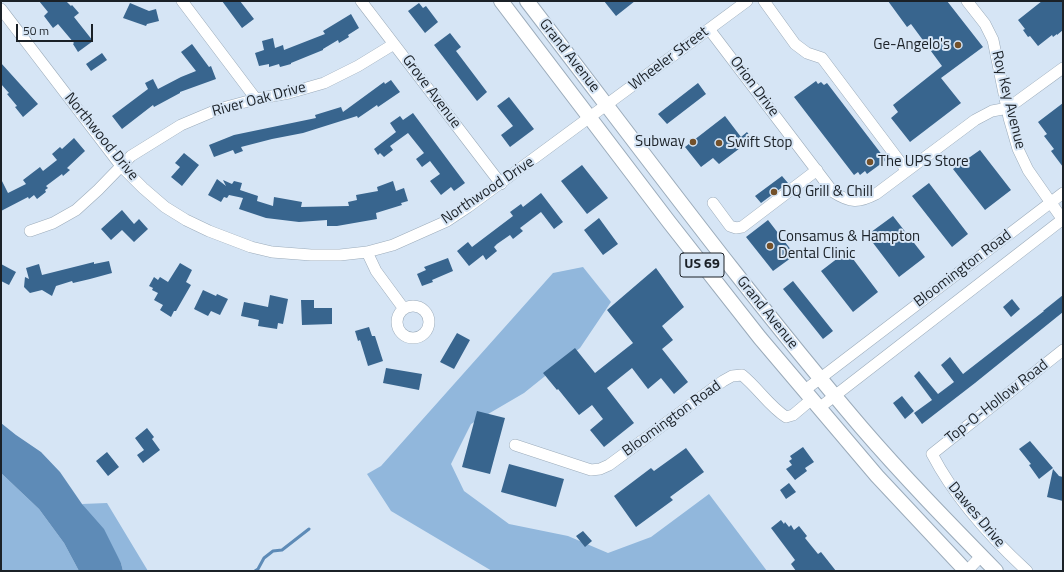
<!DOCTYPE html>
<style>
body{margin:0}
#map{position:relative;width:1064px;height:572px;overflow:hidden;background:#d6e5f5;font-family:"Titillium Web",sans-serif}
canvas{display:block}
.frame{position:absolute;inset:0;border:2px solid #1b2127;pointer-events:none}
.scale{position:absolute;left:16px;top:24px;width:77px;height:18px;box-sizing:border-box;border:2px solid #1b2127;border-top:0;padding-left:5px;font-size:12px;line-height:14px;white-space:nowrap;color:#1b2127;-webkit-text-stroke:3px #d6e5f5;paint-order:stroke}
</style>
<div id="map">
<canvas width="1064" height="572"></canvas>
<div class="frame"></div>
<div class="scale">50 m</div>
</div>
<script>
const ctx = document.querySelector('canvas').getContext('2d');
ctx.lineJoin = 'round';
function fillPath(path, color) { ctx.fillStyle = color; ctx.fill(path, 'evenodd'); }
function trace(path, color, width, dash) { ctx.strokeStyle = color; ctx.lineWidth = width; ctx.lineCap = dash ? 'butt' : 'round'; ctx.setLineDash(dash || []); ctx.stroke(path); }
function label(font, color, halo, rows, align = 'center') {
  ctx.font = font + ' "Titillium Web",sans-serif'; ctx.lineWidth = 4; ctx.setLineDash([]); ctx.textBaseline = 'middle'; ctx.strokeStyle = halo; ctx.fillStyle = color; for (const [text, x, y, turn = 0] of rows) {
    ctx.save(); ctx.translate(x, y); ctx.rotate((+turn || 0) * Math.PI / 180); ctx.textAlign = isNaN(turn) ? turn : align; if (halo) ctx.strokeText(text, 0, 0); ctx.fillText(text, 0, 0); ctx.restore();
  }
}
const green = new Path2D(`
 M583,267L611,302L580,348L524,393L471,424L451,464L464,491L509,524L568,536L608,553L651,537L709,494L767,571H492L391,511L367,474L381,466L553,273Z
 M1,473L39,509L64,543L79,571H1Z
 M107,503L148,571H123L121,563L82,504Z`);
const water = new Path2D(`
 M1,423L16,435L41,452L60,472L82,504L104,529L121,563L123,571H79L64,543L39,509L1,473Z`);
const stream = new Path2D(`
 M255,571L258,569L264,558L273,551L282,550L309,529`);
const building = new Path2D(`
 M39,1H66L71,6L72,5L79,13L74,17L93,41L78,52L73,44L74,43L58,24L53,28L44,16L48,12Z
 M222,1H240L254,19L242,28Z
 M604,1H635L616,16Z
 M888,1H947L983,47L941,78L961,103L910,142L891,118L898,112L893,105L942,66L911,24L907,27Z
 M1042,1H1063V30L1057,35V34L1053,37L1052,35L1038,46L1030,36L1028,37L1023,30L1025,29L1018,20Z
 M130,3L149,11L156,9L159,21L147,24L146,26L123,18Z
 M419,3L423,8L426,6L438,22L425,33L408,11Z
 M351,14L359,28L348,35L349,37L339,43L338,40L323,49V50L291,63V64L280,67L279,64L269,67V64L259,66L255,53L264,50L262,41L273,38L275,48L283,45L284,50L325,34L323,31Z
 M450,33L461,47L456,51L487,92L477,101L434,45Z
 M192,44L209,67L211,66L216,79L180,92V93L154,107L153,105L122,129L112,116L148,89L145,83L153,79L158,89L181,77L196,71L181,52Z
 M102,53L107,60L91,71L86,64Z
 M1,63L38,104L23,117L15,107L17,106L7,94L9,93L1,84Z
 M391,80L400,92L378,107L377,105L358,118L357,116L303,133L272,139L241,147L243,151L235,154L233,150L214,157L209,145L234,135L316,118L315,115L341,107L343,112L384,82L385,84Z
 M816,81L818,84L821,82L824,85L827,83L886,160L867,174L865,171L860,175L858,172L854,175L794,97Z
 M698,83L706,94L667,124L658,114Z
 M509,97L534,129L510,147L501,135L513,126L497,106Z
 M1063,103V167L1051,151L1054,149L1044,136L1047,134L1038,122Z
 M413,113L465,183L454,191L451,187L441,195L430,181L440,174L430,161L422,167L416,159L424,153L408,133L390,146L393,150L384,157L380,153L378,155L374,149L396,132L390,123L400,116L403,120Z
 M725,116L741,137L747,132L752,139L719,164L713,158L701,167L685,147Z
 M74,138L85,151L67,168L70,170L63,176L62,174L46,186L48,188L45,190L46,192L37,199L34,195L29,199L28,197L1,211V179L8,193L26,184L23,180L40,167L43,171L57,160L52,154L60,147L62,149Z
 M980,150L1011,190L985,210L953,169Z
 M184,153L199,165L182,186L171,177L180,167L175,163Z
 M582,165L608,198L587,214L561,181Z
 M782,176L788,183L761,203L755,196Z
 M217,179L226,186L223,180L232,184L234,181L242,183L240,190L258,196L257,201L273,206L274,197L302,202L301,207L349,206L348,202L357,200L356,195L378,191L377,187L393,181L396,191L404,188L408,201L401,203L402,205L376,213L377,219L337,226H327V220L299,222L266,218L239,209L243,198L229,195L227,198L224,197L221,202L208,195Z
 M929,183L968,234L952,247L912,196Z
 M541,193L563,222L554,229L541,212L520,228L523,231L513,239L510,235L497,244L494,247L497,251L486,260L483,255L469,266L457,251L468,242L472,247L513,216L510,212L521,204L523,207Z
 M122,210L134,224L139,219L148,229L134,242L122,230L111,240L101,229Z
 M893,216L925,257L899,277L867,235Z
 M599,218L618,244L603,255L584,230Z
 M768,220L795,255L773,271L746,237Z
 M847,251L878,292L853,312L821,271Z
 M448,258L453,271L432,280L433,282L422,286L417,274L426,270L424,267Z
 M109,261L112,273L90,279L73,283L72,281L56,286L52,296L42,290L30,293L24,287L25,277L29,279L26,268L39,264L42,275L94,262V264Z
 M180,263L192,270L186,282L191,285L176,311H174L171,317L160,310L163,305L154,300L158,293L152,290L153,288L149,286L154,277L158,280L160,277L168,282Z
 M1,264L16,272L9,285L1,281Z
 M656,268L684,307L662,326L673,340L662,349L688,382L674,394L661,378L648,389L632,368L607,388L634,423L604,447L590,430L603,419L592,405L579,415L558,389L557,390L543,373L575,348L595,373L633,343L607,310Z
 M793,281L833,331L823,339L783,289Z
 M203,290L216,296L217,294L228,299L220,315L211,311L208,316L194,309Z
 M270,295L288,299L283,324L278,323L277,329L258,326L259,320L241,316L244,302L268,307Z
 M1063,295V312L975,383L922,424L914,413L932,400L914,376L919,371L938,394L954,382L941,365L950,357L963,374L1044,311H1043Z
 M1012,299L1020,309L1011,317L1003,307Z
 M301,300H314V308H332V324L302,325Z
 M369,327L372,336H375L383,361L368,366L360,340L358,341L355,331Z
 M457,333L470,340L454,369L440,362Z
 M386,368L422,374L419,390L383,383Z
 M902,396L914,411L905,419L893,403Z
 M477,411L505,418L490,474L462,467Z
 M147,428L154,437L152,439L160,450L143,463L137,455L144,450L135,438Z
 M1030,441L1053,468L1039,479L1029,465L1031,464L1019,449Z
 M803,447L814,462L805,468L807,471L795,480L786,469L792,465L789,461L792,459L790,456Z
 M686,448L704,472L670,497L673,500L636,527L614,496L651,468L654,471Z
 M107,452L119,467L108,476L96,461Z
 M509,464L564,479L556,507L501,492Z
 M1053,469L1059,476L1063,477V501L1047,497Z
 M789,483L796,492L786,499L780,490Z
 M781,520L784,524L785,522L789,527L791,525L794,530L799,526L807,536L805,538L818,554L821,552L836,571H796L791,564L795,560L771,528Z
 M583,531L592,541L585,547L576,536Z`);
const minor = new Path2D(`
 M182,1L256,99
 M361,1L501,184
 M764,1L795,44L807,53L822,58L907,171
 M967,1L985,24L993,40L1009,118L1018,149L1028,170L1063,220
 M1,9L121,166L143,188L165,207L186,220L209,231L251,247L272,252L311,255H340L367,252L393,245L447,221L468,207L747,1
 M709,29L833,192C850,203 859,203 876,194L975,120L992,111L1008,108L1063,68
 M713,203L730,226L736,228L742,227L817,170
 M30,231L53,223L76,210L98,190L131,156L181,125L219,109L256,99L289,93L324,83L358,66L394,44
 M367,252L376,271L404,309
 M397 322a16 16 0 1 1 32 0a16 16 0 1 1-32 0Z
 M805,390L1063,193
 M819,408L1063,219
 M515,445L591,470L600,469L609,465L723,381L732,376L742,375C758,388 769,406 786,417L793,415L812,399
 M967,571L981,556
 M1027,571C990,537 955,498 932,454L1063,350`);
const major = new Path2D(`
 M501,1L669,222L760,338L877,476L966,571
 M527,1C637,144 744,290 861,427C904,477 950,524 996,571`);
const markers = [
 [958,45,4,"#74512a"],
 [693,142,4,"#74512a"],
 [719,143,4,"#74512a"],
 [870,162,4,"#74512a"],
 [774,192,4,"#74512a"],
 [770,246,4,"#74512a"]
];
const shields = [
 [702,265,44]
];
const shieldNames = [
 ["US 69",702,265]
];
const poiNames = [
 ["Ge-Angelo's",950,45,"right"],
 ["Subway",685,142,"right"],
 ["Swift Stop",727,143],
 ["The UPS Store",878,162],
 ["DQ Grill & Chill",782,192],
 ["Consamus & Hampton",778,237],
 ["Dental Clinic",778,254]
];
const streetNames = [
 ["Grand Avenue",569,56,52],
 ["Wheeler Street",669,59,-37],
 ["Orion Drive",754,87,53],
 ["Grove Avenue",431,92,53],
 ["River Oak Drive",259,100,-15],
 ["Roy Key Avenue",1008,100,76],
 ["Northwood Drive",101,137,51],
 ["Northwood Drive",488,191,-34],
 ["Bloomington Road",963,269,-37],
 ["Grand Avenue",767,313,51],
 ["Top-O-Hollow Road",997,402,-38],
 ["Bloomington Road",672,419,-36],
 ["Dawes Drive",976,515,50]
];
fillPath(green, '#91b7dc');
fillPath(water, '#5e8bb7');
trace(stream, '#5e8bb7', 3);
fillPath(building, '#38658e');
trace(minor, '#9babba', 12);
trace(major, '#9babba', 16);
trace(minor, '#fff', 11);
trace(major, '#fff', 14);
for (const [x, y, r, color] of markers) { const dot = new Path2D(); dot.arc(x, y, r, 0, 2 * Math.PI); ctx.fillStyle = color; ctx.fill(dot); trace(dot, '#d6e5f5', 1.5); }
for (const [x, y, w] of shields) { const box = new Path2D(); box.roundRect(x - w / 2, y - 12, w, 24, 3); ctx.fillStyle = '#d6e5f5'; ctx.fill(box); trace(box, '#1b2127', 1); }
label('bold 14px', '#1b2127', null, shieldNames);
label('15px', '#1b2127', '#d6e5f5', poiNames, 'left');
label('15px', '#1b2127', '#d6e5f5', streetNames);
</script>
